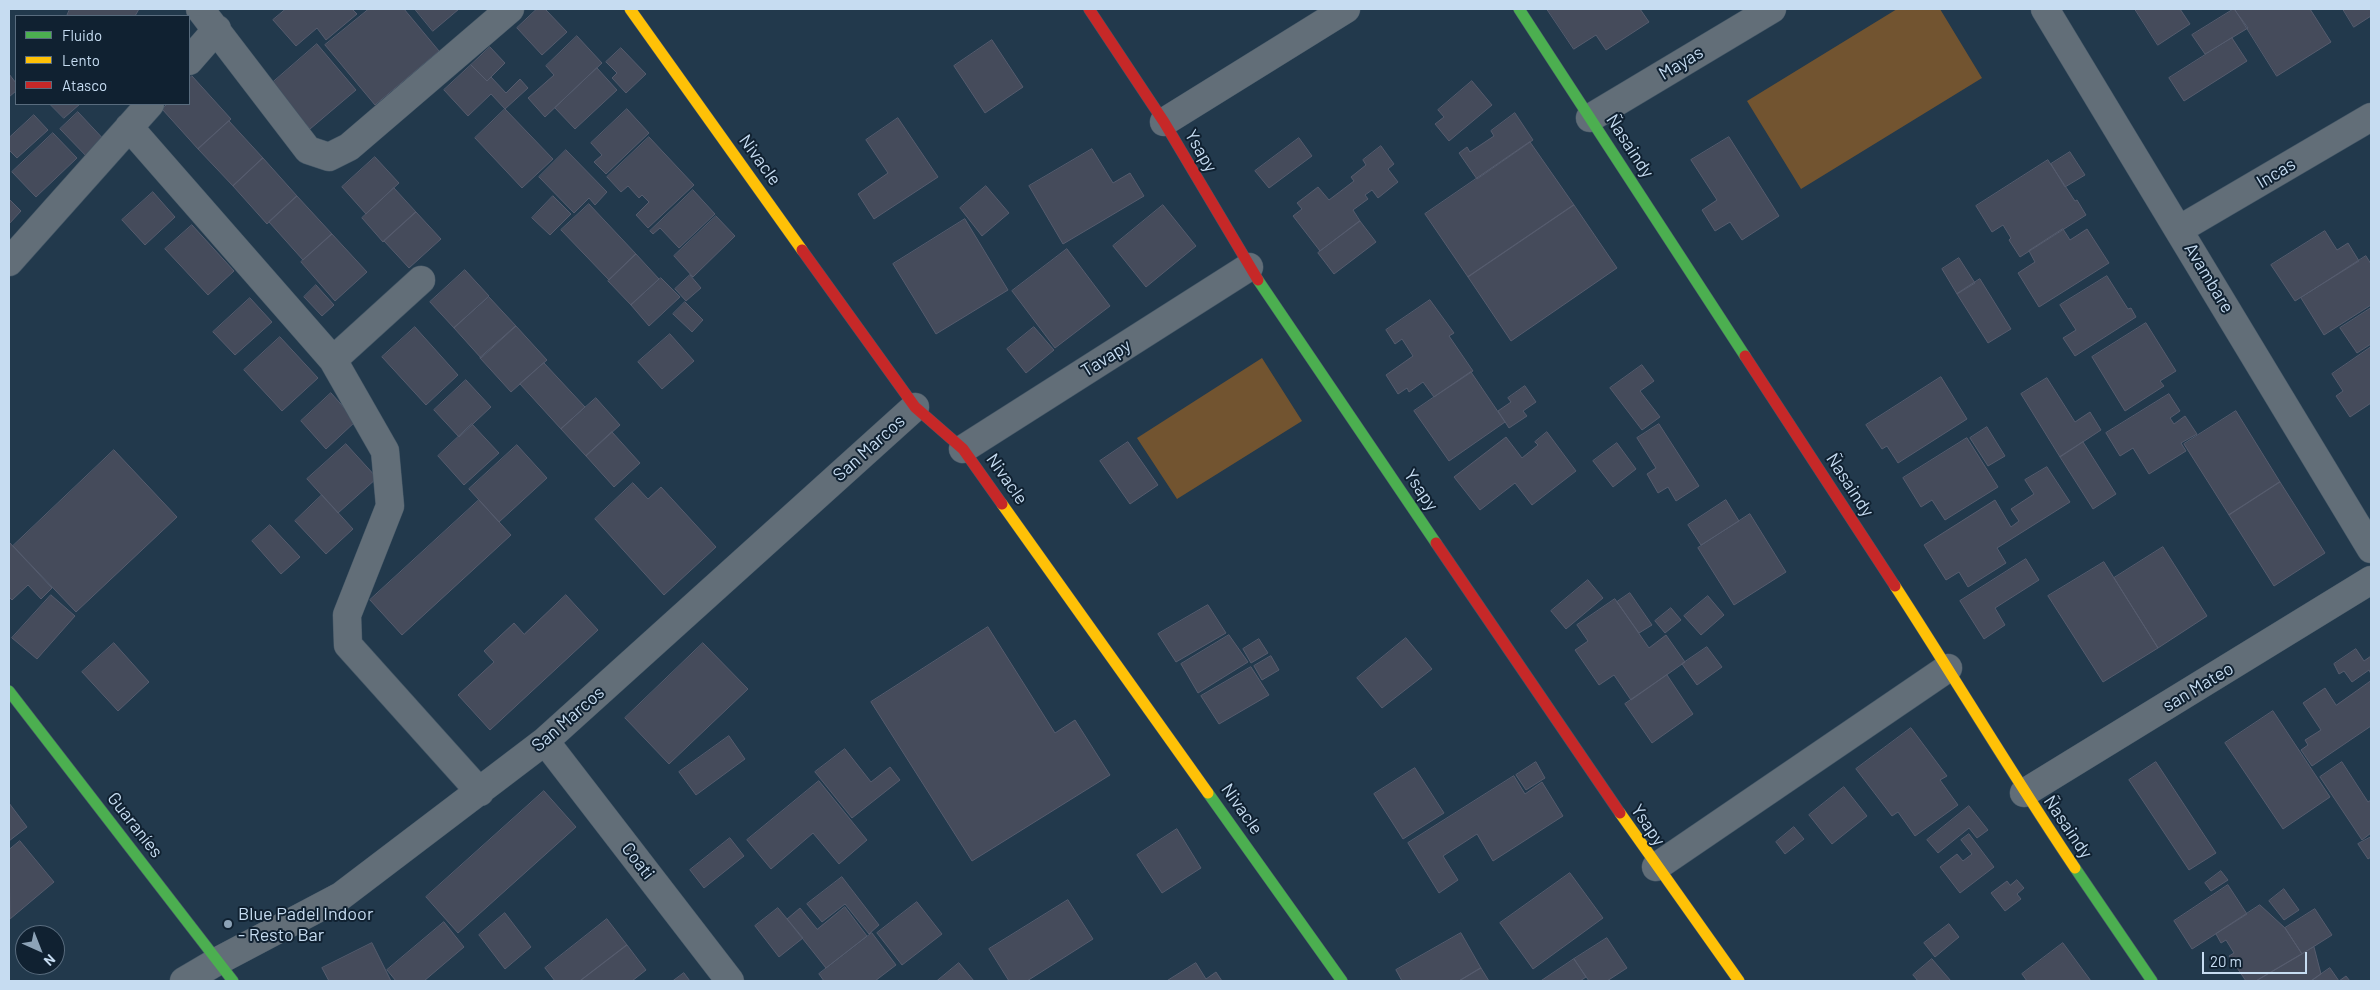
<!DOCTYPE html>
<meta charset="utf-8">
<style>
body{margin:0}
#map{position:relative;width:2380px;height:990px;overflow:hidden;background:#22394c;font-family:Barlow,sans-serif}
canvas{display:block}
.frame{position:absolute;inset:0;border:10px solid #c6dcf1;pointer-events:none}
.legend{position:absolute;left:15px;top:15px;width:175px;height:90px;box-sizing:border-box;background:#102131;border:1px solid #596c7e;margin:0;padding:6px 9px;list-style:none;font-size:15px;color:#c6dcf1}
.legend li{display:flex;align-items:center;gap:10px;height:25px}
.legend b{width:25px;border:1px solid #596c7e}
.north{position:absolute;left:15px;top:925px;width:50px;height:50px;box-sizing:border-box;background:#102131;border:1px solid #596c7e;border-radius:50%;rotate:136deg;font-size:14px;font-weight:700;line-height:20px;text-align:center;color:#c6dcf1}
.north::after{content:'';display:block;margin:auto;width:18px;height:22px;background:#8da3b7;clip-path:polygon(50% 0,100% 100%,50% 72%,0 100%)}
.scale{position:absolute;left:2202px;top:952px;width:105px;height:22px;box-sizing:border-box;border:2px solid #c6dcf1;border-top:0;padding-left:6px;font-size:15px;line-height:18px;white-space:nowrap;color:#c6dcf1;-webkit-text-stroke:4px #102131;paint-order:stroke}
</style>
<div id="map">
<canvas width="2380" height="990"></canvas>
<div class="frame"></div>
<ul class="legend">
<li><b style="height:6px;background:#4caf50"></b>Fluido</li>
<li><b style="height:6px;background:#ffc107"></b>Lento</li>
<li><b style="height:6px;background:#c62828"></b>Atasco</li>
</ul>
<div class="north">N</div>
<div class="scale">20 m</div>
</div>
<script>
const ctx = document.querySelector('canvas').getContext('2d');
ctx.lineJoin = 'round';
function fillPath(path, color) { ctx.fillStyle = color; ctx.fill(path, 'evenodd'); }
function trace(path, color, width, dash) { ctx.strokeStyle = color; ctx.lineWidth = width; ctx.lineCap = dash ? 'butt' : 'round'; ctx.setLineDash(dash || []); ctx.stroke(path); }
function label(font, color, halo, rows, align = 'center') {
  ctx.font = font + ' Barlow,sans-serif'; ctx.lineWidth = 4; ctx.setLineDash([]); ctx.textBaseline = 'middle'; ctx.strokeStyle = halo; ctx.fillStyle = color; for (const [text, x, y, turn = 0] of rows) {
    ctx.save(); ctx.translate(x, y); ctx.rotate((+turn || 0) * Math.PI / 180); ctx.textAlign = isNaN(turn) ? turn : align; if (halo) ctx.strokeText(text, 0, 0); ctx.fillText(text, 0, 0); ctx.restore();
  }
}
const green = new Path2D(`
 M1897,9H1940L1982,78L1801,189L1747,101Z
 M1262,358L1302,421L1177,499L1137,438Z`);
const building = new Path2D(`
 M70,9H139L135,16H67Z
 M286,9H352L357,14L326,40L317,28L296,46L273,20Z
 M369,9H404L439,51L375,105L325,45Z
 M415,9H459L433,31Z
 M537,9H545L567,32L542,55L517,28Z
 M1547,9H1640L1649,22L1606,50L1596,35L1574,49Z
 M2135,9H2180L2190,24L2158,45Z
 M2234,9L2248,28L2205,54L2192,35Z
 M2235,9H2310L2331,42L2277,76Z
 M2343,9H2371V16L2354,27Z
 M577,36L602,63L545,117L528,98L554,75L546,66Z
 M2232,38L2247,61L2184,101L2169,78Z
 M992,40L1023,87L985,113L954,66Z
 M317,44L356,90L310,129L271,84Z
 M490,47L505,63L487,81L471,65Z
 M621,48L646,74L626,93L612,78L617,73L606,62Z
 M471,65L487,81L491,77L506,93L520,79L528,88L505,109L491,94L468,116L444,90Z
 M597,68L617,90L575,129L555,108Z
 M9,74L16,83V91L9,97Z
 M192,76L231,119L198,149L162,109L167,104H189V79Z
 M1472,81L1492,105L1449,141L1435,124L1444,117L1438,110Z
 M50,104H80L64,118Z
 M505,109L553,159L522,188L475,138Z
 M627,109L649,133L606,174L594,162L602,155L591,143Z
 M78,112L109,145L91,161L60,129Z
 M1515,113L1533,140L1477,179L1459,153L1467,147L1470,152L1494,136L1491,131Z
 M34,115L48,130L17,158L9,150V138Z
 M898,118L938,177L874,219L858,194L888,173L866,140Z
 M229,121L263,158L233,186L198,149Z
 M53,133L77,158L36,197L12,172Z
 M649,137L694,185L648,228L636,215L649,202L642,195L639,198L628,186L621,192L607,177Z
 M1729,137L1779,216L1742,240L1730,222L1715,231L1702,210L1717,200L1691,160Z
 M1299,138L1312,156L1269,188L1255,171Z
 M1530,142L1574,205L1468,277L1425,214Z
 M1381,146L1394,164L1388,169L1398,182L1378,198L1372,190L1365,195L1368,199L1353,210L1360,221L1320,251L1293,216L1302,209L1297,203L1318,187L1329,200L1354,181L1351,177L1366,165L1363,160Z
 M1092,149L1113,183L1130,173L1144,196L1063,244L1029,186Z
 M566,150L607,192L595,205L589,198L574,213L539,177Z
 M2070,152L2085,175L2065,187L2051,164Z
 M375,157L399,183L366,214L342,187Z
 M263,158L297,196L267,224L233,186Z
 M2048,160L2075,201L2077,200L2086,215L2020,257L2009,240L2011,238L2003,225L1992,232L1976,206Z
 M986,186L1009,213L982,236L960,208Z
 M394,188L416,212L383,242L362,218Z
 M693,190L715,214L679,248L660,228L653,234L650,231Z
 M153,192L175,217L145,245L122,220Z
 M297,196L332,234L303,260L269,222Z
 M553,196L571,214L550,235L532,218Z
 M9,199L21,211L9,224Z
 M589,204L636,254L609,280L561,230Z
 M1163,205L1196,246L1146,287L1113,246Z
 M1574,205L1617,268L1511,341L1468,277Z
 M416,212L441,239L409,268L384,241Z
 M716,216L735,236L693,277L674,256Z
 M965,219L1008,290L936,334L893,264Z
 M1360,221L1376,242L1334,274L1318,253Z
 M192,225L234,271L208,295L165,249Z
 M2063,229L2070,240L2087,229L2109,263L2039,307L2018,273L2035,262L2029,251Z
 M2325,231L2337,250L2348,243L2359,261L2295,301L2271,265Z
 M332,234L367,272L335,301L301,262Z
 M1067,249L1110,306L1055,348L1012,291Z
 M636,254L659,279L631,305L608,281Z
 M2366,256L2371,264V305L2324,335L2301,298Z
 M1959,258L1975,283L1957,294L1942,269Z
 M465,270L489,296L454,328L430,302Z
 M690,275L701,288L686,301L675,289Z
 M2107,276L2128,309L2131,308L2136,317L2075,356L2063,338L2076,330L2060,305Z
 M661,278L680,297L649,326L631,305Z
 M1980,279L2011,329L1988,343L1957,294Z
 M316,285L334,305L322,316L304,297Z
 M489,297L516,326L481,358L454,328Z
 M250,298L272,322L235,355L213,332Z
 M1430,300L1454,333L1449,336L1473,371L1434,397L1423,382L1409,392L1407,388L1398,394L1386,375L1413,356L1402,339L1395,344L1386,330Z
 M685,302L703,320L692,332L673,314Z
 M2371,308V344L2357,353L2340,328Z
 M2146,323L2176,371L2160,381L2164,386L2125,411L2092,357Z
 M516,326L547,360L511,392L480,358Z
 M415,327L458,375L426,405L382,357Z
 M1034,327L1054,350L1026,373L1007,349Z
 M670,334L694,361L662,389L638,362Z
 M280,337L318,378L282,411L244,370Z
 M2371,347V403L2350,417L2336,396L2343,391L2332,374Z
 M544,363L585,407L561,429L520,384Z
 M1642,365L1654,381L1640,391L1660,417L1642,430L1610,388Z
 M1471,372L1505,422L1449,461L1414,411Z
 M1941,377L1967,419L1898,463L1887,446L1882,449L1866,425Z
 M2047,378L2075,422L2090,412L2101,430L2060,457L2021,394Z
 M466,380L491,407L459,437L434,410Z
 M1525,386L1536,402L1523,411L1527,416L1509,428L1498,411L1511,402L1508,398Z
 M331,393L356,421L326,449L301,421Z
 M2169,394L2180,411L2170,418L2174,424L2185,416L2197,434L2181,443L2186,451L2149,474L2133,448L2120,456L2106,433Z
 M596,398L620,425L586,456L561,429Z
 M2236,411L2280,482L2229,515L2184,444Z
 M472,424L499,453L464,485L438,456Z
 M1659,424L1699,486L1676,501L1668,487L1658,493L1647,474L1656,468L1637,438Z
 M1987,427L2005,456L1988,466L1970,438Z
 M612,432L640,463L614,487L586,456Z
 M1547,432L1576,471L1532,505L1515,483L1480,510L1454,477L1506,437L1522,458L1538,445L1535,442Z
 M1967,438L1998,487L1945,520L1932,500L1921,507L1903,478Z
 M1128,442L1158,485L1130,504L1100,461Z
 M2083,442L2116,494L2093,509L2060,457Z
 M1617,443L1636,469L1613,487L1593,461Z
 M346,444L377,478L338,513L307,479Z
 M517,445L547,478L499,522L469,489Z
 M114,450L177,517L76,612L13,546Z
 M2047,467L2070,502L1997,548L2006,563L1968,587L1959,572L1946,580L1924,545L1995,500L2011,527L2019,521L2011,509L2034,494L2025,480Z
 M2280,482L2325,553L2274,586L2229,515Z
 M633,483L648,499L661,487L716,547L664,595L595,519Z
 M322,495L353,529L326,554L295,521Z
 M479,500L511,535L402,635L370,600Z
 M1726,500L1739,521L1701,545L1688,525Z
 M1750,514L1786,572L1734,605L1698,548Z
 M270,525L300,557L281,574L252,541Z
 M9,542L52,588L41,599L28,585L12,600L9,597Z
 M2163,547L2207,616L2158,648L2114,578Z
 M2026,559L2039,580L1995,608L2005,625L1984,639L1960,601Z
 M2104,562L2158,648L2103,682L2048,596Z
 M1588,580L1603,598L1566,629L1551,611Z
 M1630,593L1652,625L1639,633L1617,602Z
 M51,595L75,616L37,659L12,638Z
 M566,595L598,630L490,730L458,695L494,662L484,651L514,623L524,634Z
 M1708,596L1724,615L1701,635L1684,616Z
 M1615,599L1649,648L1666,635L1685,662L1631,700L1614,675L1599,685L1575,650L1588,641L1577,625Z
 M1208,605L1226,633L1176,662L1158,634Z
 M1671,608L1681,620L1665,633L1655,621Z
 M988,627L1055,733L1075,720L1110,775L972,861L871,702Z
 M1229,635L1248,662L1198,693L1181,664Z
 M1406,638L1432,669L1382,708L1357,678Z
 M1259,639L1268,653L1251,663L1243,649Z
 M114,643L149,682L118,711L82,672Z
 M703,643L748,689L669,764L625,718Z
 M1707,647L1722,667L1697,685L1682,664Z
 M2356,649L2364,661L2371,656V674L2369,670L2352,682L2344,671L2339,674L2334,664Z
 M1271,656L1279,670L1262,680L1254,666Z
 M1251,667L1269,695L1219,724L1201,696Z
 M1667,675L1693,714L1652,743L1625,704Z
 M2371,681V726L2312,766L2301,750L2308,745L2305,740L2321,730L2303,703L2325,688L2336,705Z
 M2273,711L2330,797L2283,829L2225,743Z
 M1911,728L1947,776L1940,780L1958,805L1915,836L1898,812L1892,816L1856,769Z
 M729,736L745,759L696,795L679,772Z
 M845,749L871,782L890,767L900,780L852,818L815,772Z
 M1536,762L1545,778L1526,790L1516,775Z
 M2156,762L2216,853L2189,870L2129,780Z
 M2342,762L2368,802L2371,800V833L2362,840L2320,777Z
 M1415,768L1444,813L1403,839L1374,794Z
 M1514,776L1525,794L1542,782L1563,816L1493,861L1477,834L1443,856L1458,880L1439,893L1408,843Z
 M819,781L867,840L839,864L813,833L771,869L747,840Z
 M1844,787L1867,816L1832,844L1809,815Z
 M544,791L576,827L458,933L426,897Z
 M9,803L27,827L9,841Z
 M1969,806L1988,830L1977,838L1969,828L1938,853L1927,840Z
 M1794,827L1804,839L1785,854L1776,842Z
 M1177,829L1201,868L1162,893L1137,855Z
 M1969,834L1994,867L1960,893L1940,867L1957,854L1963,861L1972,854L1961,840Z
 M2371,837V857L2368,859L2358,844Z
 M730,838L744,856L704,888L690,870Z
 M20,841L54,882L10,919L9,850Z
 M2221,871L2228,880L2211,891L2205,883Z
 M1570,873L1603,918L1533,969L1500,923Z
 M842,877L879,925L869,934L845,904L822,922L807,904Z
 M2017,880L2024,888L2017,894L2021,899L2005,911L1991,893L2007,881L2010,885Z
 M2228,885L2247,914L2192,949L2174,921Z
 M2284,889L2299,910L2284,920L2269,901Z
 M1068,900L1093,939L1027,981H1009L989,949Z
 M917,902L942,934L902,965L877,933Z
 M2260,905L2285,928L2302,954L2256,981H2246L2229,956L2234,953L2226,940L2221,943L2216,934Z
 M845,907L867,936L826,968L787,919L800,908L817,929Z
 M778,908L803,938L779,957L755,926Z
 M2315,909L2332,935L2302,954L2285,928Z
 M505,913L531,947L505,969L479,935Z
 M607,919L627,945L580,981H555L545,968Z
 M444,922L464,947L424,981H396L387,970Z
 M1949,924L1959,937L1935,957L1924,943Z
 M872,933L896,965L875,981H824L819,974Z
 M1461,933L1481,968L1459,981H1402L1396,970Z
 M1607,938L1627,968L1607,981H1589L1574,959Z
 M372,943L391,981H329L322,968Z
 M2063,943L2091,981H2027L2022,974Z
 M627,945L646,970L632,981H580Z
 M2314,947L2321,974L2311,981H2256Z
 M1574,959L1586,977L1580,981H1541Z
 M1932,959L1951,981H1918L1913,975Z
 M959,963L974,981H937Z
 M1196,963L1206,979L1216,972L1222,981H1167Z
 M1481,968L1489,981H1459Z
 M2330,968L2339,981L2346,976L2350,981H2311Z
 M684,973L690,981H673Z`);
const street = new Path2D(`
 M200,9L308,150L329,157L349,147L510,9
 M2045,9L2371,549
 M189,61L217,29
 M1590,118L1772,9
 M1164,122L1346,9
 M129,127L333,360L385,451L390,506L347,615L348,645L480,792
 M2180,229L2371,117
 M9,262L150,104
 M333,360L421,280
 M963,449L1249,267
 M545,741L730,981
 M2024,793L2371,580
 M1656,867L1948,668
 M184,981L218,961L341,896L545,741L915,407`);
const fast = new Path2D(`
 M1519,9L1745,356
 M1258,280L1436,543
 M9,691L233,981
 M1208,793L1342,981
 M2075,868L2152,981`);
const slow = new Path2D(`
 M630,9L802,250
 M1002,504L1208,793
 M1895,586C1956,680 2013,776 2075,868
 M1620,813L1739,981`);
const jam = new Path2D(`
 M1089,9L1164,122L1258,280
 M802,250L915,407L963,449L1002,504
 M1745,356L1895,586
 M1436,543L1620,813`);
const markers = [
 [228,924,5,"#8da3b7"]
];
const streetNames = [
 ["Mayas",1681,63,-31],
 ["Ñasaindy",1630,146,57],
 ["Ysapy",1201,151,60],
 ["Nivacle",760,160,54],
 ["Incas",2276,173,-31],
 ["Avambare",2209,278,59],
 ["Tavapy",1106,358,-32],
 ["San Marcos",869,448,-42],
 ["Nivacle",1007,479,55],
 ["Ñasaindy",1850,485,57],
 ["Ysapy",1421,490,56],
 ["san Mateo",2198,687,-31],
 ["San Marcos",568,719,-41],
 ["Nivacle",1242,809,55],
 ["Guaraníes",135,825,52],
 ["Ysapy",1648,825,56],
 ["Ñasaindy",2068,827,56],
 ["Coati",638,861,52]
];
const poiNames = [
 ["Blue Padel Indoor",238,914],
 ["- Resto Bar",238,935]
];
fillPath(green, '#725430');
fillPath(building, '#454b5b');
trace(building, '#565c6e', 1);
trace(street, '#435666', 29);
trace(fast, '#435666', 12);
trace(slow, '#435666', 12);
trace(jam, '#435666', 12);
trace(street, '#626e78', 28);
trace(fast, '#4caf50', 11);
trace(slow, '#ffc107', 11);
trace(jam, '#c62828', 11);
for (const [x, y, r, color] of markers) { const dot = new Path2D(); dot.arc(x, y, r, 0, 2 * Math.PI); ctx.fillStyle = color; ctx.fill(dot); trace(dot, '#102131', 2); }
label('18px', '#c6dcf1', '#102131', streetNames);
label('18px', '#c6dcf1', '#102131', poiNames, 'left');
</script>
